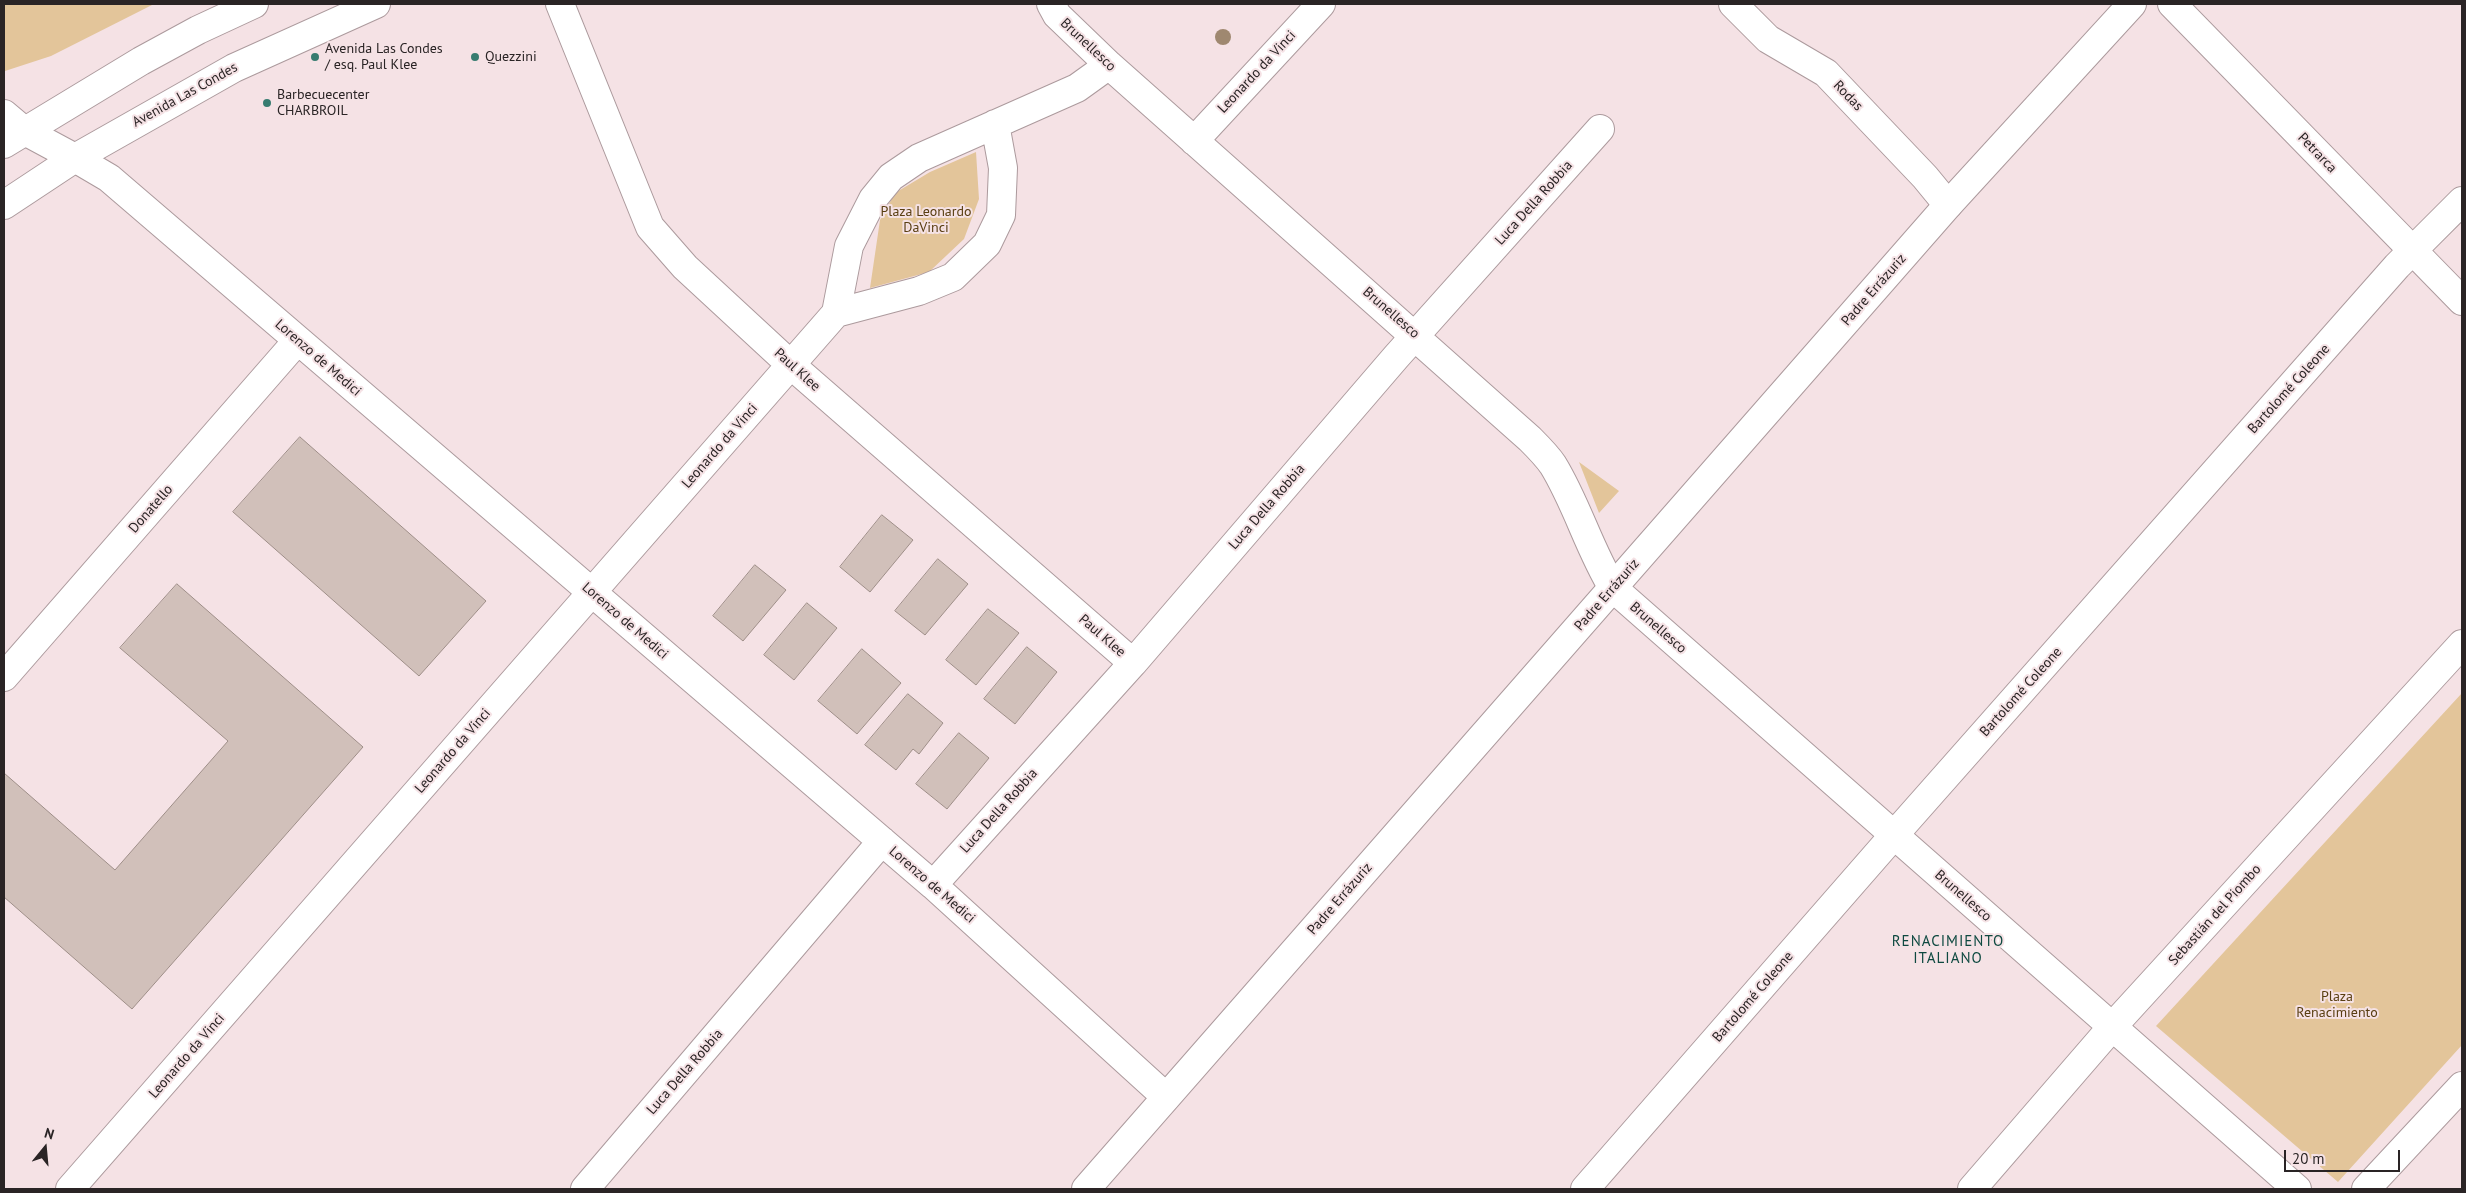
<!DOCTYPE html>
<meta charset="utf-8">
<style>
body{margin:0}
#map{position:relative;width:2466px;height:1193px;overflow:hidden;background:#f5e2e5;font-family:"PT Sans",sans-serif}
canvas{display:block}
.frame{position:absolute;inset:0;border:5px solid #2a2425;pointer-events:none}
.north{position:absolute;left:20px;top:1123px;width:50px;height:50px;-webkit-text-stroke:4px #f5e2e5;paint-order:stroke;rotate:17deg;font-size:14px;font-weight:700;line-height:20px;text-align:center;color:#2a2425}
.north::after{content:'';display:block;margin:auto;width:18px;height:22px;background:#2a2425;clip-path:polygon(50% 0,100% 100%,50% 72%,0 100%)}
.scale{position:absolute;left:2284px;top:1150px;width:116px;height:22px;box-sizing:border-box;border:2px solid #2a2425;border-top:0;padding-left:6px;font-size:15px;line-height:18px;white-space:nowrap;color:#2a2425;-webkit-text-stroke:4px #f5e2e5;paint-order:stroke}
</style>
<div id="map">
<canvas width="2466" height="1193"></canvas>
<div class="frame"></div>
<div class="north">N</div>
<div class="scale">20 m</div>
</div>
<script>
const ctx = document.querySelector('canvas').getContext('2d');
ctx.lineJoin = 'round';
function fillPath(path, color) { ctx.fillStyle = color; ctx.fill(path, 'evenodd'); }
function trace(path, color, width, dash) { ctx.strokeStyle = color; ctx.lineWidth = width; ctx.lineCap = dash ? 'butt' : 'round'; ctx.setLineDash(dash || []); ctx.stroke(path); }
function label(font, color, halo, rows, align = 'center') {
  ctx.font = font + ' "PT Sans",sans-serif'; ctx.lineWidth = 4; ctx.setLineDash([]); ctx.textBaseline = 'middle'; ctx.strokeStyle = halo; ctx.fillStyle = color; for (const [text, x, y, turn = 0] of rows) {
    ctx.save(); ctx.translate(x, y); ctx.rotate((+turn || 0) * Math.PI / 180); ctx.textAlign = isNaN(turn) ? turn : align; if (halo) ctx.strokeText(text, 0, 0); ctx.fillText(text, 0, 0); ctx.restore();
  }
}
const green = new Path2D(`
 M4,4H154L51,56L5,71Z
 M976,152L979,199L964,239L929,272L870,288L880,220L895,193L930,172Z
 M1579,462L1619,491L1599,513Z
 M2462,693V1045L2338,1182L2156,1026Z`);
const building = new Path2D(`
 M300,437L486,601L419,676L233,512Z
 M882,515L913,540L870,592L840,567Z
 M938,559L968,584L925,635L895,611Z
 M755,565L786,590L743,641L713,616Z
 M177,584L363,747L132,1009L4,897V773L115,870L228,741L120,648Z
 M807,603L837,628L794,680L764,655Z
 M988,609L1019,633L976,685L946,660Z
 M1027,647L1057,672L1015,724L984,699Z
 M862,649L901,683L857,734L818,701Z
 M908,694L943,723L919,754L913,749L896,770L865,745Z
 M959,733L989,758L947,809L916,784Z`);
const street = new Path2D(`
 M560,4L650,227L685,267L791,365L1133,663
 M1051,4L1057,15L1109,65L1530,439C1538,447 1547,456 1553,465C1577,504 1589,549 1613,588L2297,1189
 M1733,4L1768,39L1826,73L1925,177L1948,205
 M2172,4L2462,301
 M1194,141L1321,4
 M75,158L109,178L933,885L1166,1097
 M836,313L919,291L953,277L987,244L1001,215L1003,168L995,124
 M4,677L298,340
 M933,885L1133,663L1396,357L1600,129
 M70,1189L836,313L849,246L873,199L891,177L919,158L1077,88L1109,65
 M585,1189L882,841
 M1585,1189L1894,835L2397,266L2462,201
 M1972,1189L2112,1027L2462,644
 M2366,1189L2462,1086`);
const secondary = new Path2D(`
 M4,114L23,130L75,158
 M1086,1189L1948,205L2132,4`);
const primary = new Path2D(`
 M4,144L141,61L198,30L254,4
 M4,205L75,158L234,68L376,4`);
const trees = [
 [1223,37]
];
const markers = [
 [315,57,5,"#377c70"],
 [475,57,5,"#377c70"],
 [267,103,5,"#377c70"]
];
const streetNames = [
 ["Brunellesco",1088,45,43],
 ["Leonardo da Vinci",1257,72,-47],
 ["Avenida Las Condes",185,95,-29],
 ["Rodas",1848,96,46],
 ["Petrarca",2317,153,46],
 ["Luca Della Robbia",1534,203,-48],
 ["Padre Errázuriz",1874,290,-49],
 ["Brunellesco",1391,313,41],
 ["Lorenzo de Medici",318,358,41],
 ["Paul Klee",797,370,42],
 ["Bartolomé Coleone",2289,389,-48],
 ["Leonardo da Vinci",720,446,-49],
 ["Luca Della Robbia",1267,507,-49],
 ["Donatello",151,509,-49],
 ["Padre Errázuriz",1607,595,-49],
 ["Lorenzo de Medici",625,621,41],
 ["Brunellesco",1658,628,41],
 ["Paul Klee",1102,636,41],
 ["Bartolomé Coleone",2021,692,-48],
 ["Leonardo da Vinci",453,751,-49],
 ["Luca Della Robbia",999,811,-48],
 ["Lorenzo de Medici",932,885,41],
 ["Brunellesco",1963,896,41],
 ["Padre Errázuriz",1340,899,-49],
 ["Sebastián del Piombo",2215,915,-48],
 ["Bartolomé Coleone",1753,997,-49],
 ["Leonardo da Vinci",187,1056,-49],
 ["Luca Della Robbia",685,1072,-49]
];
const poiNames = [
 ["Avenida Las Condes",325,49],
 ["/ esq. Paul Klee",325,65],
 ["Quezzini",485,57],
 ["Barbecuecenter",277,95],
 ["CHARBROIL",277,111]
];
const parkNames = [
 ["Plaza Leonardo",926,212],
 ["DaVinci",926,228],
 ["Plaza",2337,997],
 ["Renacimiento",2337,1013]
];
const neighbourhoodNames = [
 ["RENACIMIENTO",1948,942],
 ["ITALIANO",1948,959]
];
fillPath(green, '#e3c59a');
fillPath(building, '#d1c0ba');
trace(building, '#9e8e88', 1);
trace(street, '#ac9a9d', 30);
trace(secondary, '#ac9a9d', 30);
trace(primary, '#ac9a9d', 30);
trace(street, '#fff', 28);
trace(secondary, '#fff', 28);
trace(primary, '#fff', 28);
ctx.fillStyle = '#9f8870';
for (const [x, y] of trees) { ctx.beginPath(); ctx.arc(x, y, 8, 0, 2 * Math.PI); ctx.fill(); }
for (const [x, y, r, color] of markers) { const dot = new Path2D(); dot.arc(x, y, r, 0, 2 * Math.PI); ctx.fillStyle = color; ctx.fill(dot); trace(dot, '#f5e2e5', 2); }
label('14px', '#2a2425', '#f5e2e5', streetNames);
label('14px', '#2a2425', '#f5e2e5', poiNames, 'left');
label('14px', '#593e11', '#f5e2e5', parkNames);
ctx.letterSpacing = '1px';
label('15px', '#0e4940', '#f5e2e5', neighbourhoodNames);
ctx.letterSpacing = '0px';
</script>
